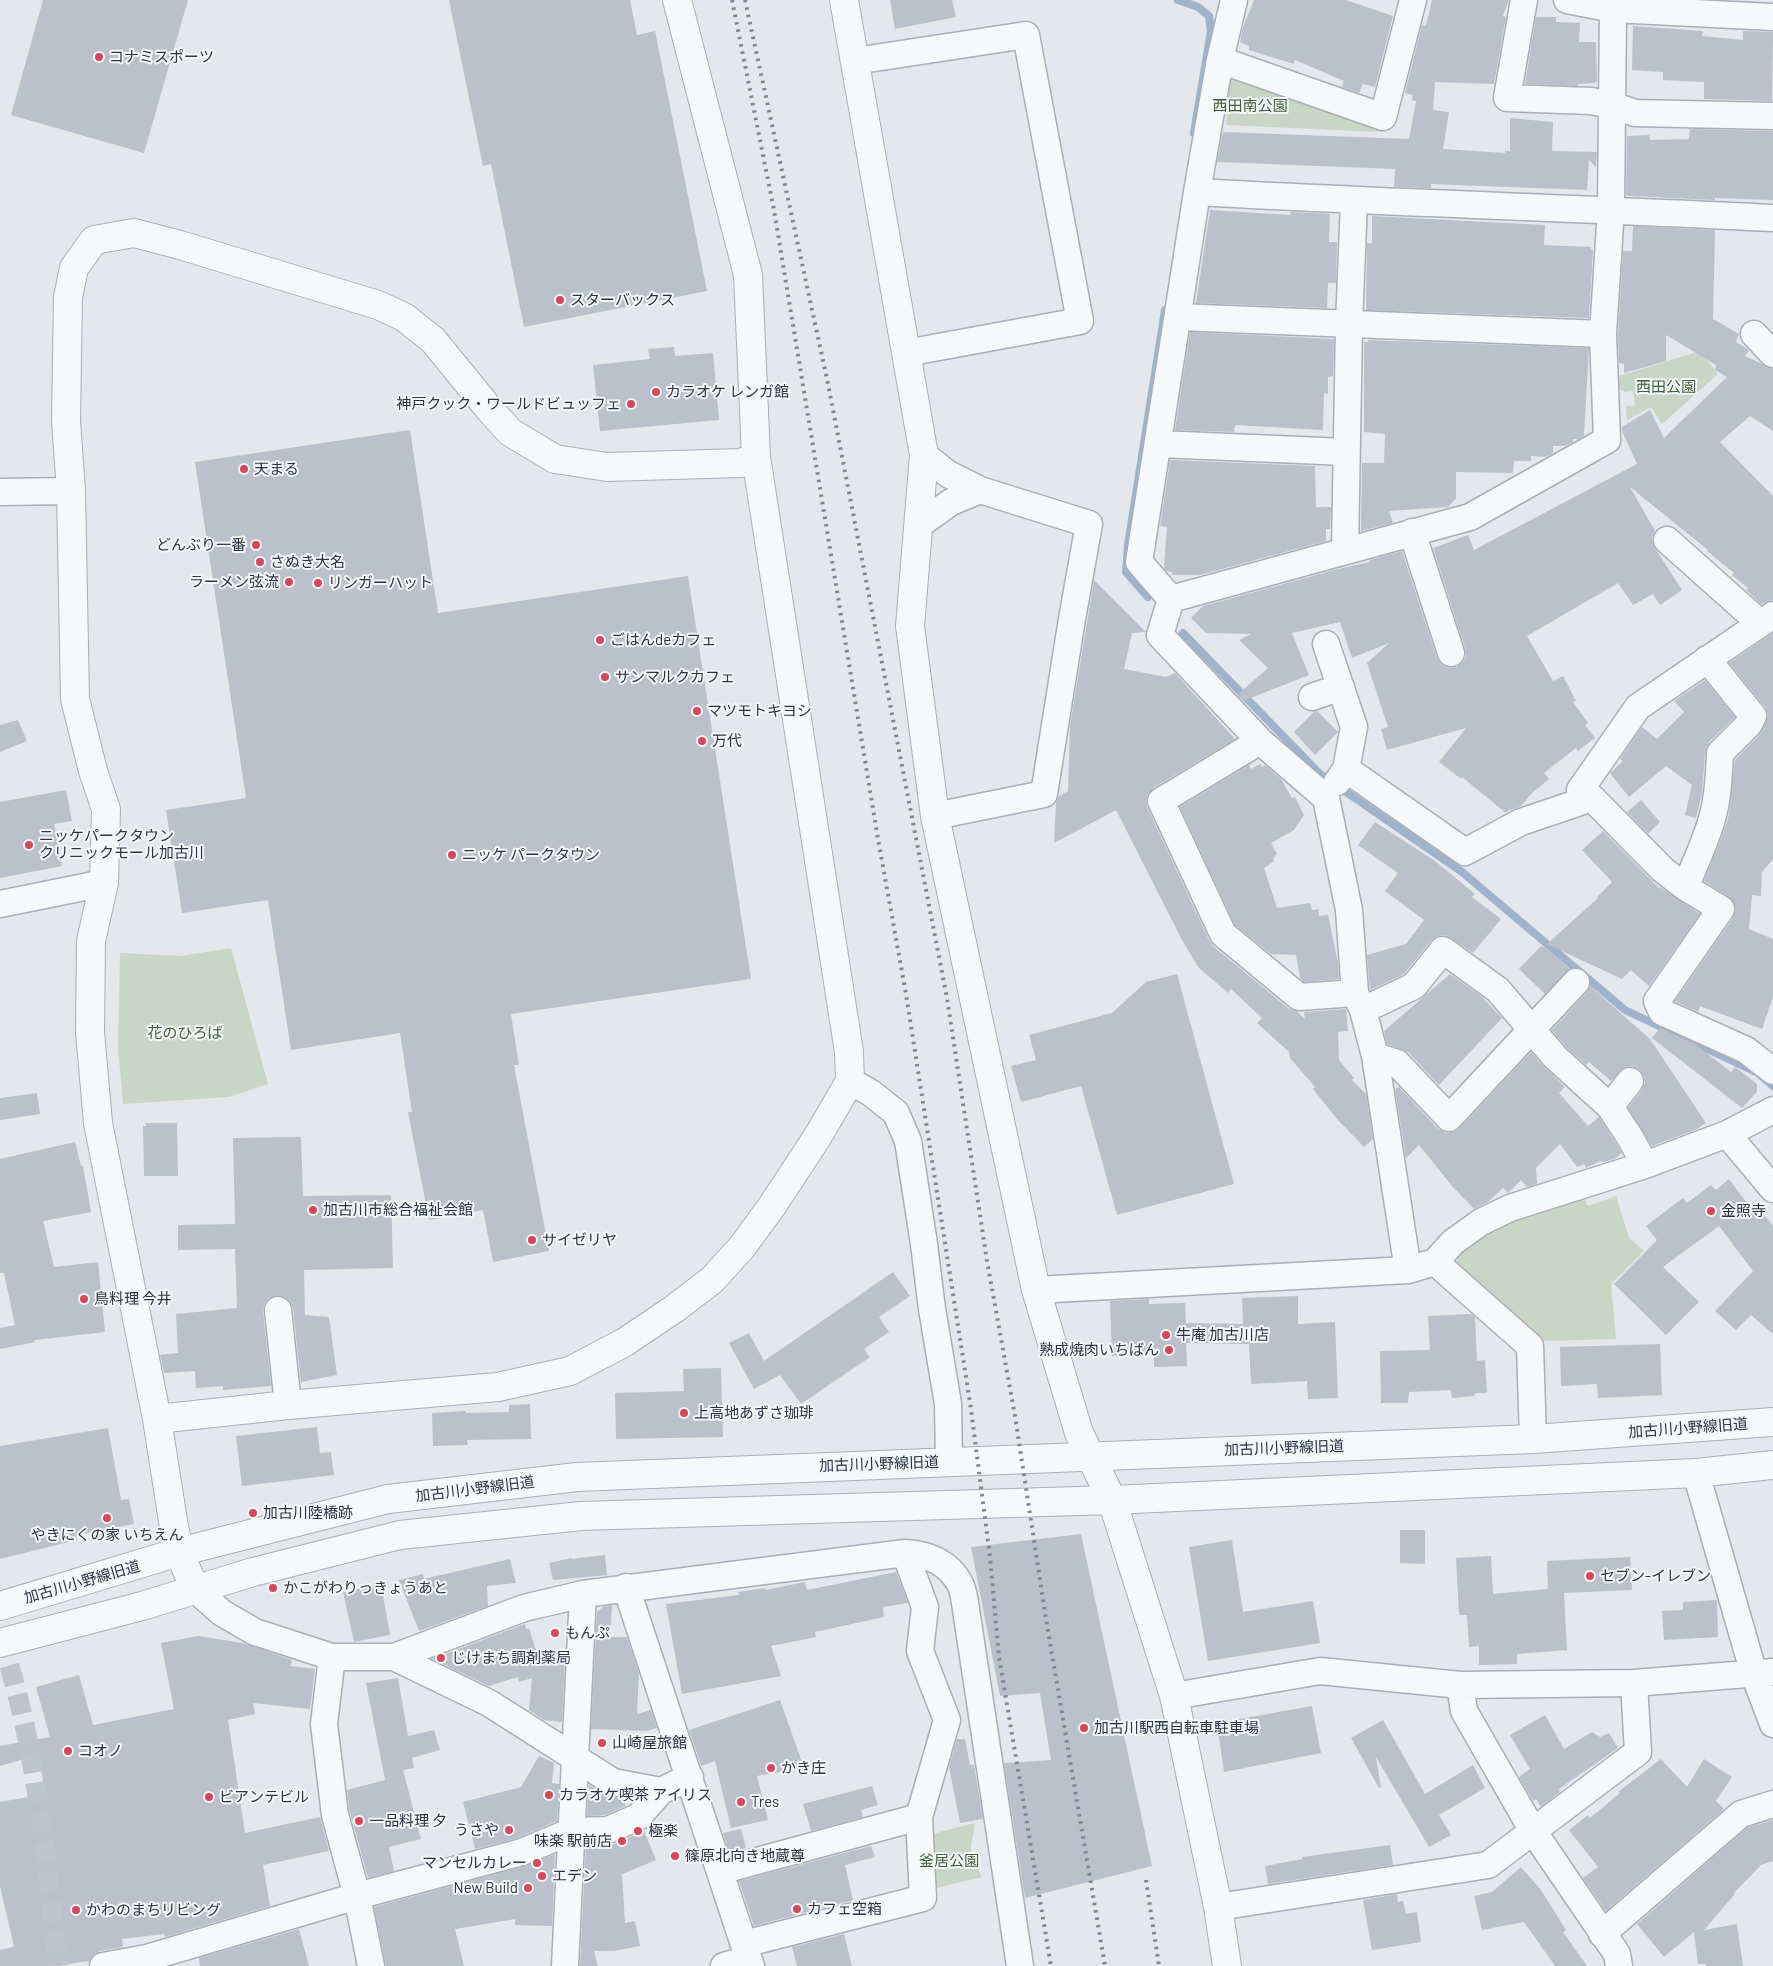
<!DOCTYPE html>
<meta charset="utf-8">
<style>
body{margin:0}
canvas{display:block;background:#e4e7ec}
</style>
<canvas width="1773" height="1966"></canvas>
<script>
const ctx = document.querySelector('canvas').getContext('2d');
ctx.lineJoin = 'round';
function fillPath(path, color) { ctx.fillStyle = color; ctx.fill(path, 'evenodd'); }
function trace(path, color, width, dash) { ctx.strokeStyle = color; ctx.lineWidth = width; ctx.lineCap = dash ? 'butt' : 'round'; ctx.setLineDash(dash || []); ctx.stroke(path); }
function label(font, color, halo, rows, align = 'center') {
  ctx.font = font + ' Barlow,"Noto Sans JP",sans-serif'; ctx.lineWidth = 4; ctx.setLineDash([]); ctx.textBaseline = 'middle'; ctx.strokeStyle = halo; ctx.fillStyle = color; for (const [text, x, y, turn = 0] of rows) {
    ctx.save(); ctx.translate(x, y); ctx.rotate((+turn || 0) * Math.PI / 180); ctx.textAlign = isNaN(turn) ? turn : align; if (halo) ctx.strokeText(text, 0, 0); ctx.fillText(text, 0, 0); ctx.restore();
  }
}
const green = new Path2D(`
 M1225,77L1377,126L1378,132L1226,125L1229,106L1221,104Z
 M1700,351L1718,374L1662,424L1651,407L1627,420L1626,406L1635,405L1633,391L1625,392L1616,387V377Z
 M231,948L268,1084L229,1097L123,1104L118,1047L120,953L180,956Z
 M1583,1196L1588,1206L1616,1196L1629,1238L1644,1251L1611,1284L1616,1339L1540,1341L1457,1267L1458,1254L1507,1221Z
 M974,1823C976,1832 970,1841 971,1850C972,1860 978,1869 982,1877L928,1890L925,1836Z`);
const stream = new Path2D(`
 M1178,0L1198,7L1209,16L1211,31L1194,133
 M1148,597L1126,572L1128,545L1165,310
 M1183,633L1320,774L1462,872L1625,1010L1758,1073L1773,1086`);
const building = new Path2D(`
 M43,0H188L144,153L11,115Z
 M449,0H630L637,35L655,31L707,291L524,327L491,164L483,166Z
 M890,0H952L956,17L895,29Z
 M1254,0H1346L1393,16L1375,87L1363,84L1359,93L1342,87L1344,81L1295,60L1294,64L1249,50V46L1240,42L1243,27Z
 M1432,0H1509L1503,16L1506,17L1494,84L1435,82L1433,110L1449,112L1443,149L1505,153V151H1510V118L1553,122L1552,151L1597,152L1596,167L1589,160L1587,190L1431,184V188L1394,187L1395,169L1217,162L1223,132L1409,139L1416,101L1412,100L1413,95L1405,93L1422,25L1425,26L1427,22Z
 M1536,17H1556V22L1580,23L1579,42H1596L1597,81L1594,83L1578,84V86L1525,84Z
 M1633,26L1703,31L1702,36L1743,40V31L1773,32L1772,101L1704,99V82L1663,80V72L1632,70Z
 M1690,129L1773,131V200L1715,198V200L1628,196L1626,194L1627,136L1649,135L1650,140L1689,139Z
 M1210,210L1290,215L1291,212L1330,214L1329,242H1337L1336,283H1328L1327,308L1196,303Z
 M1372,216L1545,225L1544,245L1591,247V249L1593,250L1589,318L1366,310L1367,243H1372Z
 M1633,226L1715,230L1713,319L1739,334L1736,342L1749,350L1745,356L1773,369V431L1750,416L1720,442L1773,496V600L1761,604L1746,590L1748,588L1732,575L1734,573L1707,551L1708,550L1630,487L1655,531L1652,537L1653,545L1682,590L1660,605L1653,594L1633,605L1618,583L1527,636L1553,681L1563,676L1576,701L1573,702L1588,723L1585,725L1595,738L1578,751L1576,748L1544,773L1549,779L1533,792L1521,806L1511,810L1510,809L1506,813L1462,777L1461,779L1439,762L1466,728L1387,750L1381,729L1388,727L1367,663L1389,643L1352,658L1340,622L1292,633L1309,675L1243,701L1237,695L1268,668L1239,640L1251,634L1206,633L1191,618L1203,606L1338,569L1370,562V560L1402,551L1437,658L1441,664L1447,668L1456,667L1462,663L1466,657L1465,648L1433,548L1468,535L1474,550L1637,464L1622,431V427L1650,410L1664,438L1727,377L1715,370L1716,365L1666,335V361L1624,373V364L1619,363L1618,334L1623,251H1632Z
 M1190,332L1334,339L1333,376L1328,377V394L1324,393L1323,430L1235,425L1234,432L1175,430Z
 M1368,340L1589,348L1584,436L1579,439H1573V442L1565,446H1553V453L1546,457L1531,456V461H1514L1513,473L1456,472V498L1448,507L1389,511L1393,523L1361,531L1362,463H1384L1385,434L1364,432V342H1368Z
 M674,347L675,356L713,353L719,420L600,431L593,365L650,359L648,349Z
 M410,430L438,613L688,576L751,979L511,1014L519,1065H514L549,1251L493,1262L483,1210L429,1220L408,1112H412L400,1033L291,1050L268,900L182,913L166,810L246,798L195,462Z
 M1170,460L1315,466L1316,507H1331L1330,529H1326V541L1200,575H1172V572L1166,571L1164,568L1167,527L1160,526Z
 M1094,580L1146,632L1132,633L1124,669L1166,677L1175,673L1235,739L1153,788L1148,794L1146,800L1147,807L1209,940L1213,946L1289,1009L1296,1011L1305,1019L1304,1012L1346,1009L1348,1031L1338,1032L1339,1060L1354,1078L1352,1080L1366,1094L1373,1139L1364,1147L1337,1119L1313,1089L1315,1087L1290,1058L1289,1052L1257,1023L1262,1018L1231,989L1228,993L1198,967L1181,938L1116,810L1054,843L1056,803L1059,796L1068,791L1070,726Z
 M1773,633V859L1762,872L1761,896L1752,895L1749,929L1773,939V997L1762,1029L1700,1006L1698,1012L1675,1001L1733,918L1736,910L1734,903L1729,897L1704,881L1720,842L1729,815L1735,760L1760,734L1766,723L1768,715L1765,707L1729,663Z
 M1705,680L1735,717L1709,742L1705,752L1702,793L1696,818L1685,815L1692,785L1666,766L1629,797L1610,773L1623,761L1620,759L1642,727L1657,739L1684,712L1674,701Z
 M1315,711H1317L1338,732L1315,755L1294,732Z
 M18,720L27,741L0,752V725Z
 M1260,764L1262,767L1265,765L1281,779L1292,798L1295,797L1304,815L1294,830L1271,843L1277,854L1274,857L1273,862L1264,868L1277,908L1310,903L1312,910L1318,909L1319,916L1328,915L1338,963L1339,979L1304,982L1300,978L1296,955L1271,954L1235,925L1180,807L1249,765L1251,769Z
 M66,790L72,821L54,824L62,866L0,878V802Z
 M1641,800L1660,822L1648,834L1627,812Z
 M1375,822L1435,861L1475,894L1472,897L1501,919L1473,953L1451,938L1445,935L1438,936L1431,941L1404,974L1370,990L1367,955L1406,944L1424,920L1385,891L1398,873L1358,845Z
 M1603,831L1659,888L1660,887L1700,914L1649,986L1631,970L1622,979L1547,944L1598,898L1597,897L1612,882L1582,850Z
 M1541,946L1544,947L1570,969L1545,994L1519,969Z
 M1177,974L1234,1184L1117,1215L1081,1086L1021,1102L1011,1066L1036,1060L1029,1035L1112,1013L1146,982Z
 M1450,974L1481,996L1502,1018L1439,1085L1408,1052L1387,1044L1384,1031Z
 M1590,986L1650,1039L1706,1123L1695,1130L1652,1146L1628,1108L1642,1090L1645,1083L1644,1076L1639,1069L1632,1066L1625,1067L1611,1081L1589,1062L1586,1065L1566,1047L1552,1030L1587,992Z
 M1660,1028L1695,1044L1731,1072L1735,1067L1757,1084V1092L1742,1108L1652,1038Z
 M1531,1052L1545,1068L1565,1087L1559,1093L1588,1126L1599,1117L1622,1153L1616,1158L1605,1162L1600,1161L1586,1168L1584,1164L1577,1167L1560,1144L1536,1168L1537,1184L1527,1187L1521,1180L1508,1193L1503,1188L1488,1202L1474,1209L1452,1186L1419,1145L1406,1158L1395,1089L1399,1087L1438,1129L1446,1133L1454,1132L1460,1128Z
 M37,1093L40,1114L0,1120V1098Z
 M145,1123H177L178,1176H144L143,1126H146Z
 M301,1137L303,1196L391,1195L393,1268L304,1270L305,1315L329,1317L337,1375L301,1382L293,1308L290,1301L285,1297L277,1295L269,1298L265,1303L263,1311L271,1386L223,1390V1386L196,1388L195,1371L164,1373L160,1355L178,1353L176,1314L237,1308L235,1249L178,1250V1225L235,1224L233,1138Z
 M75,1142L81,1166H83L91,1212L43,1221L54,1267L98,1262L105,1332L34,1340L35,1342L0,1349V1328L15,1325L4,1273H0V1159Z
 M1729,1179L1749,1206L1754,1202L1773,1226V1334L1751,1315L1736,1330L1715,1311L1753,1271L1719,1226L1663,1267L1699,1302L1666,1335L1614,1284L1657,1240L1646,1226L1683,1198L1687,1203L1711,1185L1716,1190Z
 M893,1272L910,1296L879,1317L889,1332L864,1349L870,1357L801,1404L780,1375L754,1389L729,1343L749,1333L764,1361Z
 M1298,1296V1324L1335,1322L1338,1398L1308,1399L1307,1381L1251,1384L1249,1344L1186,1343L1187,1366L1154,1367V1354L1112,1356L1110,1301L1149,1299V1304L1185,1303L1186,1323L1243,1324L1242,1298Z
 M1471,1314L1475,1317L1477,1361L1485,1360L1487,1393H1476L1474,1396L1452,1398L1451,1390L1409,1392L1408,1403H1381L1380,1351L1430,1350L1428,1316Z
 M1660,1344L1662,1395L1598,1398L1597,1384L1561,1386L1560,1347Z
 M721,1368L723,1437L616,1439L615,1393L684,1391L683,1369Z
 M530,1404L531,1439L467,1440L468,1445L433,1446L432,1413L466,1411V1413L509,1412V1405Z
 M317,1427L320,1453L331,1452L334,1475L242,1486L236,1436Z
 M108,1428L121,1500L129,1499L134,1524L76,1535L77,1540L0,1559V1446Z
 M1400,1530H1425V1564L1400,1563Z
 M1081,1534L1152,1866L1025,1898L1004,1763L1051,1760L1040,1693L1000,1696L971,1547Z
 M1232,1540L1243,1612L1313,1601L1320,1643L1208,1661L1189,1547Z
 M605,1555L607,1575L553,1580L549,1563L571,1558L572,1559Z
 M1491,1556L1493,1594L1548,1589L1547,1561L1630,1557L1632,1590L1564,1593L1567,1650L1517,1654V1664L1479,1665V1646L1469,1647L1467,1615H1459L1456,1558Z
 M510,1559L516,1583L487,1586L488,1606L419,1631L399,1580L423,1574L424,1579Z
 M896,1572L908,1603L883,1607L884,1617L815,1632L816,1637L771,1646L781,1676L682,1694L666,1604L739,1595L738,1592L765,1588V1590L805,1582L807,1590Z
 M381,1584L390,1635L354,1642L343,1592Z
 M1717,1600L1718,1637L1664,1640L1662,1611L1683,1610V1602Z
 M612,1605L610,1637H627L639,1673L637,1714L651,1710L657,1728L647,1731L591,1729L597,1612L604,1606Z
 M525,1624L526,1629L529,1628L538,1657L565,1659L562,1722L544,1720L529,1710L532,1678L519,1682L518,1677L489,1686L432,1659Z
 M198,1636L243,1643L292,1660L291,1666L315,1669L310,1709L253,1703L255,1714L228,1720L245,1833L320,1817L329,1851L263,1865L270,1906L165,1937L164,1934L122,1939L123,1947L100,1951L93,1955L89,1961L54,1966H0V1950L14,1947L0,1886V1802L46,1794L38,1755L0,1766V1746L50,1737L36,1687L79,1675L93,1725L174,1709L161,1643Z
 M398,1678L408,1736L434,1730L440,1750L412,1758L414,1768L403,1770L421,1839L389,1847L394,1871L368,1878L350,1812L347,1790L385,1780L366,1683Z
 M780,1700L804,1768L757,1776L768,1820L731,1828L715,1761L701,1766L689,1730Z
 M1312,1706L1321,1753L1224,1772L1217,1723Z
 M1545,1715L1564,1749L1592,1732L1600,1737L1609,1733L1618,1748L1559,1789L1560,1792L1541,1807L1536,1799L1533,1801L1519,1777L1530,1769L1510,1735Z
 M1383,1720L1425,1794L1473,1765L1485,1788L1439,1815L1451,1835L1429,1847L1376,1757L1381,1787L1379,1788L1351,1738Z
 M957,1739H965L970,1765H974L983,1819L960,1823L949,1767Z
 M539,1756L554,1763L552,1783L559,1784L557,1821L517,1838L475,1849L463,1802L521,1787Z
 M1661,1759L1687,1787L1704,1759L1732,1777L1716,1801L1724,1809L1606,1911L1583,1878L1598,1867L1569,1830L1588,1815L1590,1818L1620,1793L1618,1792Z
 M589,1785L605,1795L625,1800V1806L605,1815L587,1816Z
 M872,1786L878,1805L861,1810L863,1817L811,1831L803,1804Z
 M1773,1820V1861L1761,1865L1734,1893L1735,1894L1704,1930L1737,1924L1743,1966H1706V1964H1698L1694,1932L1664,1957L1637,1924L1748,1827Z
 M741,1829L746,1848L729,1853L723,1833Z
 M644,1831L656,1860L622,1874L625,1923L635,1921L640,1946L614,1951H594L598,1966H580L586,1846L614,1844Z
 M1390,1845L1393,1865L1268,1884L1265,1866L1302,1859V1857Z
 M871,1846L875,1857L845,1865L853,1900L754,1926L739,1881Z
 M555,1854L552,1926L515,1925V1919L455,1929L464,1966H386L374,1907L526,1866Z
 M1521,1867L1541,1890L1566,1930L1563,1932L1587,1966H1555L1524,1922L1482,1930L1474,1896L1492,1892Z
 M1397,1894L1398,1902L1403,1901L1406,1914L1417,1912L1421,1942L1372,1950L1363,1900Z
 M299,1929L309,1966H200L199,1958Z
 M844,1934L852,1966H797L792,1947Z`);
const pedestrianTunnel = new Path2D(`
 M0,1637C37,1742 45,1856 58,1966`);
const minor = new Path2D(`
 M1524,0L1507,98L1591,101L1612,105L1635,113L1773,116
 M1567,0L1613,9L1773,17
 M1220,60L1383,117L1413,0
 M855,61L1026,35L1080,321L906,353
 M1197,192C1389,203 1581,208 1773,218
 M1178,317L1603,334
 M1754,334L1773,354
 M1159,444L1346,452
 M924,455L948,474L980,490L1089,524L1072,619L1044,794L935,816
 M0,492L71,491
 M919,525L951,502L980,490
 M1412,532L1451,653
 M1667,540L1760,623
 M1345,551L1349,325L1354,201
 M1171,599L1470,517L1607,440L1603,334L1611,209L1613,9
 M1171,599L1160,635L1260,741L1326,798L1349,910L1355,993L1363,1010L1375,1056L1408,1270
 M1171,599L1139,562L1197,192L1220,60L1234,0
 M1773,615L1638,707L1580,790L1592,798L1663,870L1685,887L1721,909L1657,1001L1662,1012L1746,1050L1773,1071
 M1326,644L1354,727L1346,769L1337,782
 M1312,697L1341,687
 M1260,741L1161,801L1223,934L1299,997L1355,993
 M1346,769L1465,852L1521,822L1592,798
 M1685,887C1695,865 1705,842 1712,819C1718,798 1719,775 1720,753L1749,724L1753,716L1707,659
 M0,904L104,883
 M1363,1010L1414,986L1443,950L1498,990L1555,1057L1610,1107L1631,1139L1645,1165
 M1375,1056L1397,1063L1449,1118L1576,982
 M850,1081L871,1093L896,1113L908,1141L924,1244L932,1309L948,1404L949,1461
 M1610,1107L1630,1081
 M1727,1134L1773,1189
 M1435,1262L1530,1346L1533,1439
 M1036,1290L1408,1270L1435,1262L1453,1242L1481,1222L1510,1208L1645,1165L1727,1134L1773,1110
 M278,1310L288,1405
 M1696,1473L1754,1674L1773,1724
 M626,1587L751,1966
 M195,1589L222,1613L255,1632L332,1657H394L524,1608L583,1594L905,1553C927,1554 949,1562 960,1584C963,1589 964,1597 965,1603L1020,1966
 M332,1657L324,1724L335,1815L357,1896L371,1966
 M394,1657L489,1703L613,1782L661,1791
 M1460,1685L1464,1711L1533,1831L1617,1954L1619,1966
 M1174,1696L1320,1671L1460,1685L1634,1683L1773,1672
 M720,1871L919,1817
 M1218,1907L1488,1865L1638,1752L1634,1683
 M1602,1934L1741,1814L1773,1804
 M744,1944L923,1898L919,1817L947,1720L920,1651L925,1607L905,1553
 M103,1966L147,1958L357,1896L522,1852L572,1831L608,1830L638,1817L661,1791L690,1777
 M565,1966L583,1594
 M724,1966L748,1959`);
const tertiary = new Path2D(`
 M844,0L924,455L910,626L935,816L1036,1290L1079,1433L1112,1500L1174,1696L1218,1907L1227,1966
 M157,1419L288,1405L498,1387L570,1371L625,1342L674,1309L712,1280L742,1247L772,1206L818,1136L850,1081L849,1052L756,457L748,275L677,0
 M195,1589L179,1552L173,1521L157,1419L98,1123L90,1032L91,941L104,883L106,809L93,771L75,699L71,491L66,421L68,297L74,268L94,240L134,233L180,245L378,305L404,317L433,340L490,410L510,432L555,459L607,467L741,463L756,457
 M0,1606L179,1552L388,1499L577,1477L1533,1439L1773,1422
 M0,1643L142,1606L253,1572L400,1535L581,1516L1112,1500L1696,1473L1773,1465`);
const rail = new Path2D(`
 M732,0L774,210L878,839L906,994L971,1409L990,1557L999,1657L1051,1966
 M745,0L827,379L947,998L987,1261L1015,1416L1046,1619L1105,1966
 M1146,1880L1159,1966`);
const markers = [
 [99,57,5,"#d1495b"],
 [560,300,5,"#d1495b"],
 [656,392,5,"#d1495b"],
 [631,404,5,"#d1495b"],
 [244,469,5,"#d1495b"],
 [256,545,5,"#d1495b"],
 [260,562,5,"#d1495b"],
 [289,582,5,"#d1495b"],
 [318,583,5,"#d1495b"],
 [600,640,5,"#d1495b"],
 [605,677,5,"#d1495b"],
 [697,711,5,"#d1495b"],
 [702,741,5,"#d1495b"],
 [29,845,5,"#d1495b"],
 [452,855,5,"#d1495b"],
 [313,1210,5,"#d1495b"],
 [1711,1211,5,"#d1495b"],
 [532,1240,5,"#d1495b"],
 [84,1299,5,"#d1495b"],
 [1166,1335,5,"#d1495b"],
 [1169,1350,5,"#d1495b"],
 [684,1413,5,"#d1495b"],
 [253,1513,5,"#d1495b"],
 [107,1518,5,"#d1495b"],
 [1590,1576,5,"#d1495b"],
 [273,1588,5,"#d1495b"],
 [555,1633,5,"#d1495b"],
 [441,1658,5,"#d1495b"],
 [1084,1728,5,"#d1495b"],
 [602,1743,5,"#d1495b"],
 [68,1751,5,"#d1495b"],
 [771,1768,5,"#d1495b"],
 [549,1795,5,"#d1495b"],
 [209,1797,5,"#d1495b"],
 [741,1802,5,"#d1495b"],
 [359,1821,5,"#d1495b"],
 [509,1830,5,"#d1495b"],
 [638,1831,5,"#d1495b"],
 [622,1841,5,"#d1495b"],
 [675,1856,5,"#d1495b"],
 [537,1863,5,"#d1495b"],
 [542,1876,5,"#d1495b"],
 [528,1888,5,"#d1495b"],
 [797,1909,5,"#d1495b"],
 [76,1910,5,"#d1495b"]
];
const poiNames = [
 ["コナミスポーツ",109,57],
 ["スターバックス",570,300],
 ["カラオケ レンガ館",666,392],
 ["神戸クック・ワールドビュッフェ",621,404,"right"],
 ["天まる",254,469],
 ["どんぶり一番",246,545,"right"],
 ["さぬき大名",270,562],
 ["ラーメン弦流",279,582,"right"],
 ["リンガーハット",328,583],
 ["ごはんdeカフェ",610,640],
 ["サンマルクカフェ",615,677],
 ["マツモトキヨシ",707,711],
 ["万代",712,741],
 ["ニッケパークタウン",39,836],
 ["クリニックモール加古川",39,853],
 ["ニッケ パークタウン",462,855],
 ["加古川市総合福祉会館",323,1210],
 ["金照寺",1721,1211],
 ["サイゼリヤ",542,1240],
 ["鳥料理 今井",94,1299],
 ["牛庵 加古川店",1176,1335],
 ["熟成焼肉いちばん",1159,1350,"right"],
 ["上高地あずさ珈琲",694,1413],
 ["加古川陸橋跡",263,1513],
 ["やきにくの家 いちえん",107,1535,"center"],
 ["セブン-イレブン",1600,1576],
 ["かこがわりっきょうあと",283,1588],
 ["もんぷ",565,1633],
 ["じけまち調剤薬局",451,1658],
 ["加古川駅西自転車駐車場",1094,1728],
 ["山崎屋旅館",612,1743],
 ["コオノ",78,1751],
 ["かき庄",781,1768],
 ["カラオケ喫茶 アイリス",559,1795],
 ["ビアンテビル",219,1797],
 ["Tres",751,1802],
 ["一品料理 夕",369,1821],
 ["うさや",499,1830,"right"],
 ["極楽",648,1831],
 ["味楽 駅前店",612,1841,"right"],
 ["篠原北向き地蔵尊",685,1856],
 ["マンセルカレー",527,1863,"right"],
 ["エデン",552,1876],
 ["New Build",518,1888,"right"],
 ["カフェ空箱",807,1909],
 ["かわのまちリビング",86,1910]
];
const parkNames = [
 ["西田南公園",1250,106],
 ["西田公園",1666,387],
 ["花のひろば",185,1033],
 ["釜居公園",949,1861]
];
const streetNames = [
 ["加古川小野線旧道",1688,1428,-4],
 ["加古川小野線旧道",1284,1448,-2],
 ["加古川小野線旧道",879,1464,-2],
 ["加古川小野線旧道",475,1489,-7],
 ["加古川小野線旧道",82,1582,-16]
];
fillPath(green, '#c9d6c5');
trace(stream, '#9fb4cc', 8);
fillPath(building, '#bbc0ca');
trace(pedestrianTunnel, '#bfc3cb', 20, [20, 10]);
trace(minor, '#a9aeb7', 29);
trace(tertiary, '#a9aeb7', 30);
trace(minor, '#f7f8fa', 26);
trace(tertiary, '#f7f8fa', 28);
trace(rail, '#7d8696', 4, [2.5, 5]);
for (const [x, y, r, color] of markers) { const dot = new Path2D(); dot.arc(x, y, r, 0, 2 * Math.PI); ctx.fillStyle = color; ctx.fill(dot); trace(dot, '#f4f6f9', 2); }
label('15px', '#2b3445', '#f4f6f9', poiNames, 'left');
label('15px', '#3f6138', '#f4f6f9', parkNames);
label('15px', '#2b3445', '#f4f6f9', streetNames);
</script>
